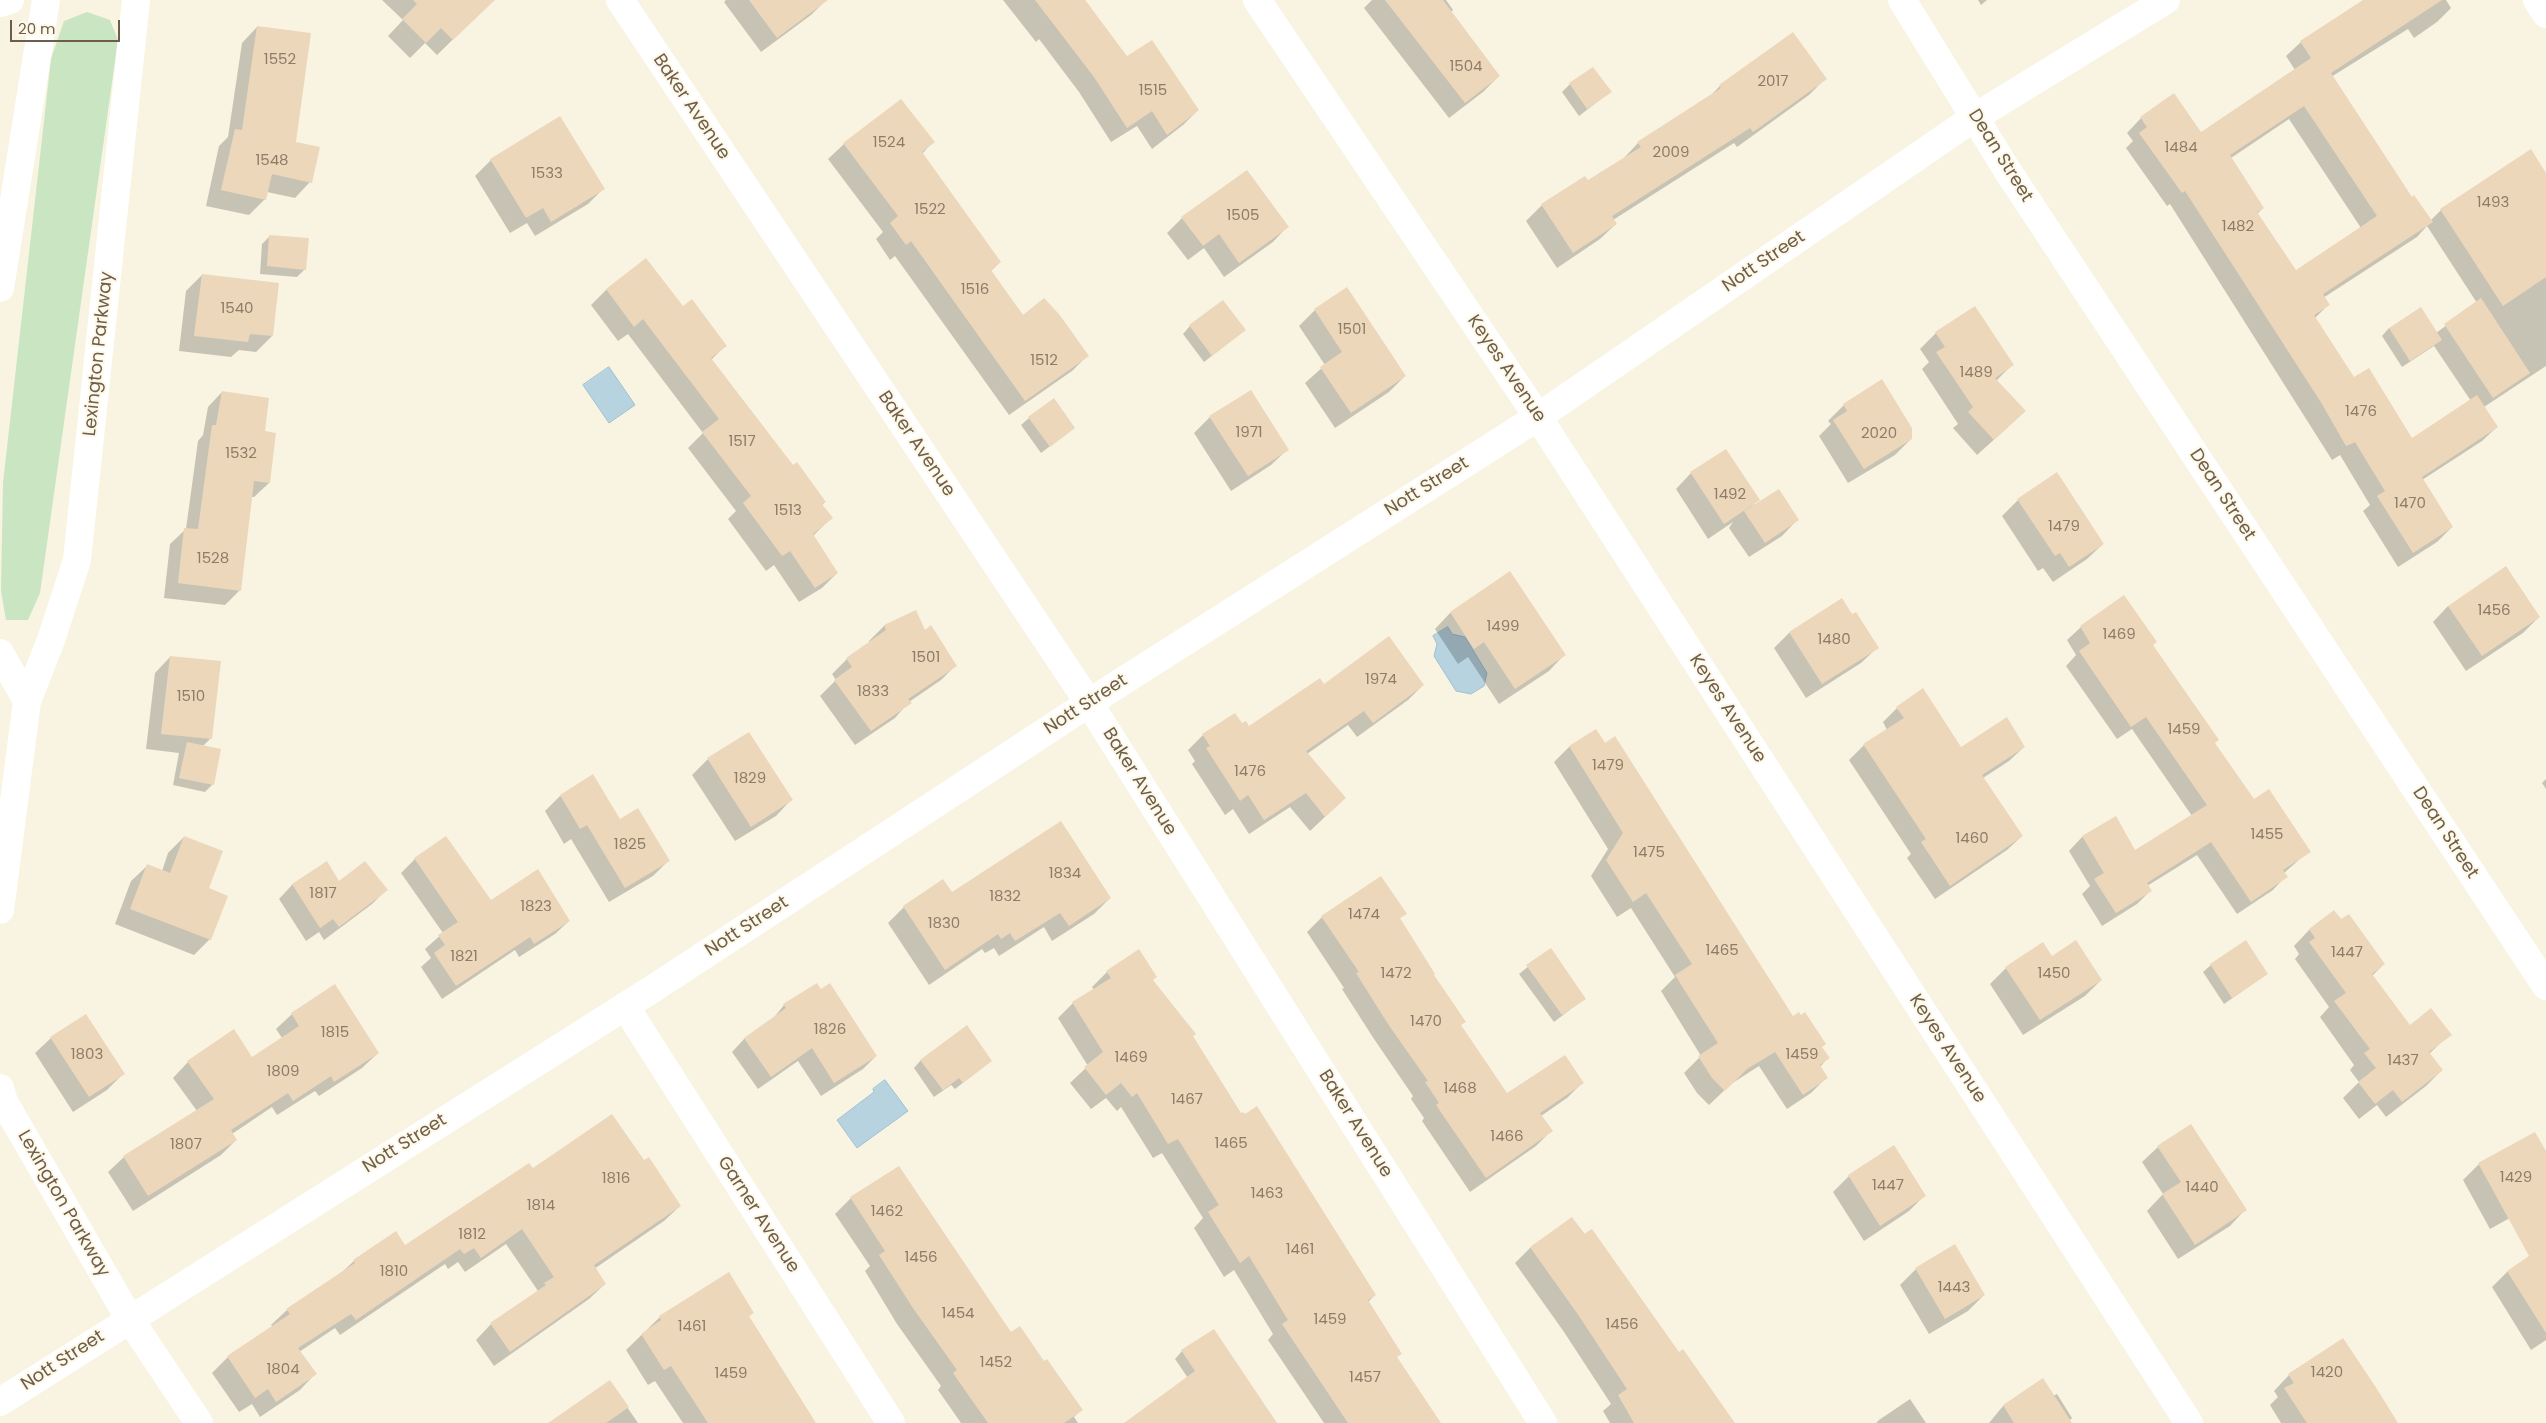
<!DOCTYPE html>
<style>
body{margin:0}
#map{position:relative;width:2546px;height:1423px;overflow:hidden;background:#f9f4e1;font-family:Poppins,sans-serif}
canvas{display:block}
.scale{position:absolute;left:10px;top:20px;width:110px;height:22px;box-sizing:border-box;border:2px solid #6e5d4b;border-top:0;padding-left:6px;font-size:15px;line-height:18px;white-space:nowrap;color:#6e5d4b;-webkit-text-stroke:4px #fdf8e7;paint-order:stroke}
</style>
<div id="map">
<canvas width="2546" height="1423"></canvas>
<div class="scale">20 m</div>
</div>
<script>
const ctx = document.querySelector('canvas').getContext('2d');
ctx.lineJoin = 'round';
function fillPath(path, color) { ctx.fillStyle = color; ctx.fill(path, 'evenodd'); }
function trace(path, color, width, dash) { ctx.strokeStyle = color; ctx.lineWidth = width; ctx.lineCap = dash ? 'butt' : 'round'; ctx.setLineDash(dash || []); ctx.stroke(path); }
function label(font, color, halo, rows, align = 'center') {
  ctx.font = font + ' Poppins,sans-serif'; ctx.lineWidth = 4; ctx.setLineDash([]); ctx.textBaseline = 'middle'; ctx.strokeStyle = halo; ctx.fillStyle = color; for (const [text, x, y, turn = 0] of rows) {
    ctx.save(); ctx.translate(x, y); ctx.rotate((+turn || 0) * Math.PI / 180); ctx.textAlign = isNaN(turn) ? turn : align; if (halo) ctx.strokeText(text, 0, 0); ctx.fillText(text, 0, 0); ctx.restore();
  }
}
const green = new Path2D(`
 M87,12L110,20L118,40L40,593L28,620H6L1,591L3,483L51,59L64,21Z`);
const water = new Path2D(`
 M609,367L635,405L609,423L583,385Z
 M1448,627L1452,634L1465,637L1487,673L1484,686L1471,694L1456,691L1434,656L1437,644L1433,636Z
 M885,1080L908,1111L857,1148L837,1120L874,1092L873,1089Z`);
const shadow = new Path2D(`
 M382,0H476L484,9L437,55L425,43L410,58L388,36L403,20Z
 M726,0H826L811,15L761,52L724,2Z
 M1003,0H1085L1127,58L1198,110L1183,125L1152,149L1137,126L1111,142L1079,92L1039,39L1036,42Z
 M1372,0H1446L1453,10L1451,12L1499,76L1483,92L1449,118L1364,8Z
 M1978,0H1987L1981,5Z
 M2367,0H2446L2451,8L2437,22L2414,38L2408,29L2331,77L2411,199L2430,221L2441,210L2546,175V366L2484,407L2497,427L2482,441L2422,480L2452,527L2437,542L2398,567L2363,511L2370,505L2340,455L2332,460L2170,204L2167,206L2126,148L2133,141L2127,133L2141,118L2201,134L2295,70L2286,56L2301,42ZM2289,119L2361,228L2295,272L2257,214L2263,208L2231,158ZM2427,226L2477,303L2436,333L2389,328L2382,336L2402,367L2434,346L2471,401L2412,440L2354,379L2314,319L2328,305L2323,298L2417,237Z
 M257,27L295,143L310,182L295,198L267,192L265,199L249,215L206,206L219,146L228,137L242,43Z
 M1825,79L1809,95L1737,147L1734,143L1613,220L1616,224L1600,239L1557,268L1526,221L1542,205L1588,182L1623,159L1638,143L1711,95L1720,86Z
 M1570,84L1610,92L1579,116L1562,92Z
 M901,100L933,142L922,154L1000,262L990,272L1023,317L1087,356L1072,371L1009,415L895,256L890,260L876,239L883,232L828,159L844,144Z
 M491,160L603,189L588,204L535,236L527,223L510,233L475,176Z
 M1182,218L1287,227L1273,242L1224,277L1204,248L1188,260L1167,233Z
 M270,236L305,269L297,277L260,274L262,244Z
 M646,259L682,308L725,346L711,360L793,467L825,502L822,505L831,518L813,536L837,573L822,588L799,602L774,565L766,571L728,519L736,511L688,448L703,433L628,334L618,341L591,305L606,290Z
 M202,275L278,284L272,336L256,352L239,350L231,357L179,351L186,291Z
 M1315,310L1405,376L1389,392L1335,428L1305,383L1325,365L1299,326Z
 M1190,326L1245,330L1204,362L1183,334Z
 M1936,333L2012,365L1996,381L2008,427L1977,455L1953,428L1958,424L1922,369L1929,362L1920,349Z
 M222,392L264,432L269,483L254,497H251L240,590L225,605L164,598L170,544L186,529L198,441L203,435L208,407Z
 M1844,405L1911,439L1895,455L1848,483L1819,436L1831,424L1828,421Z
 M1210,417L1287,450L1271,465L1231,491L1194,433Z
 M1029,418L1074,428L1041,453L1021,425Z
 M1691,473L1758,500L1752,506L1797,520L1782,536L1749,557L1729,528L1733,522L1708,539L1676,489Z
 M2018,500L2103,544L2087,559L2053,582L2043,568L2038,571L2002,516Z
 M1510,573L1564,655L1549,671L1499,704L1468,657L1458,664L1435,629L1450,613Z
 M2448,606L2539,617L2523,633L2466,671L2433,622Z
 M915,611L924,632L956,665L941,680L909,702L895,718L855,745L820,696L836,680L832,674L847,659L870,643L869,641L884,626Z
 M1852,616L1877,648L1861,663L1806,698L1774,648L1790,632Z
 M2081,627L2152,645L2214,744L2253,801L2309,851L2284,873L2286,876L2273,890L2237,914L2197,855L2147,886L2150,891L2137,904L2102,926L2082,894L2090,886L2069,851L2082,837L2115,818L2134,851L2192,816L2132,729L2117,739L2066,666L2076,655L2067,640Z
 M170,657L210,739L202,747L213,784L205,792L173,785L179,753L146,749L155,673Z
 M1423,685L1408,700L1357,737L1348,725L1307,754L1345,798L1310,831L1290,807L1249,834L1233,809L1225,815L1192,764L1195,761L1188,750L1203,735L1241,725L1249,728Z
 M1897,708L1961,749L2024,747L2009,761L1983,778L2022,836L2007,850L1935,899L1907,858L1911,854L1849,760L1864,745L1887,730L1883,722Z
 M1596,730L1793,1017L1828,1058L1820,1067L1827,1077L1811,1093L1787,1109L1759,1066L1731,1084L1709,1105L1697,1093L1684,1073L1701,1056L1661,991L1675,977L1631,908L1617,917L1591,876L1608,849L1554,762L1569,747Z
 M708,759L791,800L776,816L735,841L692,775Z
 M2546,779V789L2542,783Z
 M560,796L619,820L668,861L653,876L609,902L571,839L564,844L545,811Z
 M184,837L207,889L210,939L194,955L115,924L131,881L147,866L162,871L168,853Z
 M446,837L491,902L569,921L555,934L519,957L515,950L442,999L421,967L431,958L425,949L443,933L401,873L415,859Z
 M326,863L339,883L386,890L372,904L324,940L319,932L306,941L279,899L292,885Z
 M943,881L952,894L1110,898L1094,914L1052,941L1044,927L999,956L994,948L985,953L982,949L929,985L888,923L904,907Z
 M2334,912L2384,964L2372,976L2410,1026L2450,1034L2429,1054L2442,1070L2426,1086L2386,1117L2377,1105L2359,1119L2343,1098L2359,1082L2350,1070L2354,1065L2320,1017L2329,1007L2295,959L2299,954L2294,946L2309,930Z
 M1405,914L1399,919L1460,1026L1507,1095L1582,1083L1567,1098L1541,1116L1551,1131L1536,1146L1470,1192L1422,1121L1424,1118L1411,1099L1413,1096L1374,1039L1342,989L1344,988L1307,932L1322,917Z
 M1550,949L1584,999L1554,1022L1519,974Z
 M2051,958L2101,980L2085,996L2023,1035L1990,984L2006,968Z
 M2211,965L2267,974L2224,1004L2203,972Z
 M1107,972L1152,980L1192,1036L1241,1115L1375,1295L1368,1302L1396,1358L1439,1423H1324L1268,1340L1273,1334L1234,1270L1224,1277L1194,1228L1203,1218L1162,1153L1153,1158L1121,1107L1117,1111L1106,1098L1091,1109L1070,1083L1088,1066L1058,1018L1073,1003L1094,990L1092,987Z
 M335,986L378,1053L362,1068L319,1096L315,1091L277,1115L272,1107L232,1134L236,1140L221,1155L133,1211L108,1172L124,1157L197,1111L173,1078L188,1062L252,1058L282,1038L276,1029L292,1014Z
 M784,1005L876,1056L863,1069L821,1096L798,1061L758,1089L732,1052L745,1038L772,1020Z
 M51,1038L123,1074L107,1090L73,1112L35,1053Z
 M921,1060L991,1061L955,1089L951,1085L934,1097L914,1068Z
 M1894,1147L1925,1195L1909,1211L1864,1241L1833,1192L1849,1176Z
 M2158,1147L2245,1210L2230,1226L2178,1259L2147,1211L2163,1194L2142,1162Z
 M2546,1154V1198L2490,1229L2463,1180L2479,1164Z
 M643,1162L680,1206L664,1221L594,1269L605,1284L589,1299L494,1366L476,1340L491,1324L538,1291L506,1244L465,1272L458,1262L448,1269L445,1264L340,1335L335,1328L299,1352L315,1374L300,1390L260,1417L252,1404L239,1412L212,1373L228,1357L273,1327L271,1325L287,1310L339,1275L354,1261L405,1246L532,1169Z
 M851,1198L1044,1363L1081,1410L1074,1417L1078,1423H961L938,1390L941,1386L897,1324L865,1271L870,1266L835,1214Z
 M1572,1218L1679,1354L1734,1423H1610L1603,1411L1611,1404L1564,1332L1515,1263L1530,1248Z
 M2546,1247V1340L2531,1350L2492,1287L2507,1272Z
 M1916,1269L1984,1295L1968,1311L1929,1334L1900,1285Z
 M753,1313L748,1317L815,1423H683L655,1381L648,1385L626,1350L660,1317Z
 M1182,1351L1275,1423H1140L1188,1378L1175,1359Z
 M2289,1375L2397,1423H2281L2270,1405L2278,1397L2274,1391Z
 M2042,1380L2053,1396L2057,1394L2072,1418L2069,1421L2070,1423H1989L2003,1406Z
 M610,1382L638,1423H562Z
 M1910,1399L1926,1423H1876L1879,1420Z`);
const building = new Path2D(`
 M413,0H495L453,40L441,28L426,43L402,19L417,4Z
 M749,0H828L777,38Z
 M1035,0H1085L1127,56L1152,40L1199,110L1167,135L1152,111L1127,128L1094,77Z
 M1385,0H1443L1500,76L1465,103Z
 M2363,0H2442L2331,73L2412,197L2414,195L2433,222L2323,294L2330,305L2314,315L2354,377L2369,368L2412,438L2477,395L2498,427L2422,477L2453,527L2413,553L2377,496L2385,491L2355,442L2346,446L2322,404L2185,191L2182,193L2139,133L2147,127L2140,117L2174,93L2201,132L2311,58L2300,41ZM2304,106L2377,216L2296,270L2257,212L2264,208L2230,155Z
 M257,26L311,33L296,142L320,147L312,183L272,174L266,200L221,190L235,129L242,130Z
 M1793,32L1827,79L1753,132L1750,128L1612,216L1617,224L1573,253L1541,204L1585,176L1588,180L1641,147L1637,142L1721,88L1719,85Z
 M1593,67L1612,92L1587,109L1569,83Z
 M901,99L935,142L922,152L1001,262L991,270L1023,315L1044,298L1059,314L1089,356L1025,401L911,241L906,245L890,223L898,216L843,143Z
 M560,116L605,189L551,222L543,208L526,218L490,159Z
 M2531,149L2546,173V277L2503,306L2440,209Z
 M1247,170L1289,227L1239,263L1219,234L1203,246L1181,217Z
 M269,235L309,238L306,270L267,266Z
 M646,258L683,306L692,299L727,346L711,358L793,465L797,462L826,502L822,504L833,518L813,534L838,573L815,588L790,551L782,556L743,503L751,496L702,432L719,419L643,319L634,327L606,289Z
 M202,274L279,283L273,336L250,334L248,342L194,336Z
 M1347,287L1406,376L1351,413L1320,367L1342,352L1314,309Z
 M2481,298L2530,373L2493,398L2444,324Z
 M1223,300L1246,330L1212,356L1189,325Z
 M1975,306L2014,365L1995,378L2026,411L1994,440L1968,412L1973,407L1936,352L1945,347L1935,332Z
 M2421,307L2442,340L2410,361L2389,328Z
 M1882,379L1912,428V439L1864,469L1833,420L1847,411L1843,404Z
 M1251,390L1289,450L1248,476L1209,416Z
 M222,391L269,398L265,431L276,433L270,483L254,481L241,591L178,583L184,528L198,529L212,425H216Z
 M1054,398L1075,428L1050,447L1028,417Z
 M1726,449L1760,500L1724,524L1690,472Z
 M2057,472L2104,544L2069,567L2060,553L2055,556L2017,499Z
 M1779,489L1799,520L1765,543L1744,511Z
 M2506,566L2540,617L2482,656L2448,606Z
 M1510,571L1566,655L1515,689L1484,642L1474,649L1450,612Z
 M2124,595L2157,642L2153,645L2219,740L2215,743L2254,799L2269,789L2311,852L2283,870L2288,877L2251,902L2211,842L2147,883L2152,891L2116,913L2094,879L2104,873L2082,836L2116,816L2135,850L2207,805L2146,717L2131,727L2079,651L2090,643L2080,626Z
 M1842,598L1852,614L1856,612L1879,648L1822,684L1789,632Z
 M916,610L925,630L931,625L957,666L908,699L912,703L871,731L834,680L852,667L846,658L886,630L884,625Z
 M1389,636L1424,685L1373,723L1364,711L1306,751L1346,798L1325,817L1306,793L1264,820L1248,795L1240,801L1206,748L1210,746L1202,734L1235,713L1242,723L1246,721L1249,726L1320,678L1324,684Z
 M170,656L221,661L212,739L161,734Z
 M1923,688L1961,747L2007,717L2025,747L1982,775L2023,836L1950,886L1921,842L1926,839L1863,744L1904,718L1896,707Z
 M1596,729L1605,743L1615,736L1793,1016L1799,1012L1801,1015L1805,1012L1826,1044L1822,1047L1830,1058L1820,1065L1828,1078L1803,1095L1775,1052L1747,1069L1725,1091L1712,1078L1698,1056L1718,1043L1675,975L1692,964L1646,893L1633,902L1606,860L1623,833L1569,746Z
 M749,732L793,800L751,827L707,758Z
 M187,742L221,749L214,785L179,778Z
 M593,774L620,819L638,808L670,861L625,888L587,825L580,829L560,795Z
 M1061,821L1111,898L1069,926L1060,913L1015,941L1010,933L1001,939L998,934L945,970L903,906L943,879L952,892Z
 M184,836L223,851L209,888L228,896L211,940L130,909L147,864L170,873Z
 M446,836L491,900L538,869L570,921L534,944L530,937L456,986L434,953L445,945L438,935L458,922L414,858Z
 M327,861L339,881L365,861L388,890L339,927L333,919L320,928L292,884Z
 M1381,876L1407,914L1400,918L1435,974L1434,975L1466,1022L1461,1025L1507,1093L1565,1055L1584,1083L1540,1113L1553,1131L1486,1178L1436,1105L1439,1103L1425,1082L1428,1081L1388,1024L1356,973L1359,972L1321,916Z
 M2334,910L2341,919L2349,914L2385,964L2372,974L2410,1025L2431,1008L2452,1035L2429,1052L2443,1070L2402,1102L2393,1090L2375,1104L2358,1082L2376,1068L2364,1053L2370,1049L2334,1001L2346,993L2309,942L2315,938L2309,929Z
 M2076,940L2102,980L2040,1020L2005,967L2043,942L2052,956Z
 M2246,940L2268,974L2232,998L2210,964Z
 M1551,948L1586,999L1562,1015L1526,965Z
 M1139,949L1157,977L1153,980L1196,1034L1193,1036L1241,1113L1243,1112L1245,1114L1257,1106L1376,1295L1368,1300L1402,1354L1397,1357L1441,1423H1348L1282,1324L1288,1320L1249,1256L1240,1263L1208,1212L1219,1205L1178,1139L1168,1144L1137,1093L1132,1097L1121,1083L1106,1095L1084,1067L1103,1052L1072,1002L1111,978L1106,971Z
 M817,983L821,989L830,983L877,1056L834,1083L812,1048L771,1077L744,1038L786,1008L783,1004Z
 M335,984L379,1053L334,1082L331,1076L293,1101L288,1093L231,1130L237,1140L148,1196L123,1156L214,1099L187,1061L234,1029L252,1057L299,1026L291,1013Z
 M86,1014L125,1074L89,1097L50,1037Z
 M967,1025L992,1061L963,1083L959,1078L943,1090L920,1060Z
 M612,1114L644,1160L649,1157L681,1206L594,1265L606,1284L510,1352L490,1323L546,1285L544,1283L554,1277L522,1229L481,1258L474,1248L464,1254L460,1249L356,1320L351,1314L298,1348L317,1374L276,1402L268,1389L255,1398L227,1356L290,1314L286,1309L355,1263L353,1260L396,1231L405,1245L529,1163L533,1168Z
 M2191,1124L2247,1210L2195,1245L2162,1194L2181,1182L2157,1146Z
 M2535,1132L2546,1151V1333L2507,1271L2529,1256L2478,1163Z
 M1894,1145L1926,1196L1880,1226L1848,1175Z
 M899,1166L1011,1332L1020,1326L1044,1361L1047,1359L1083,1410L1064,1423H988L953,1373L957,1370L913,1308L879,1255L885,1251L850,1197Z
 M1572,1217L1584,1234L1592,1229L1679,1352L1683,1349L1735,1423H1634L1618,1395L1627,1389L1579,1316L1530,1247Z
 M1955,1244L1985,1295L1945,1319L1915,1268Z
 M729,1272L754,1313L749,1316L816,1423H708L671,1366L664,1370L641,1334L661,1320L659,1316Z
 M1214,1329L1277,1423H1124L1195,1371L1181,1350Z
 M2343,1338L2377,1389L2398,1423H2307L2284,1388L2294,1383L2288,1374Z
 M2043,1378L2072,1423H2014L2003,1405Z
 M610,1380L629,1407L606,1423H548Z`);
const street = new Path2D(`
 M620,0L1089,703L1543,1423
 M1257,0L1538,417L2189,1423
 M2537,0L2546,14
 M0,3L10,0
 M0,288L46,0
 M0,653L27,701
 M0,910L27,701L51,640L77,560L136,0
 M625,1006L891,1423
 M0,1088L4,1102L129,1318L199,1423`);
const secondary = new Path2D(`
 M1902,0L2007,170L2546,986
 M0,1402L651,990L1112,688L1538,417L1975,117L2166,0`);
const numberNames = [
 ["1552",280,60],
 ["1504",1466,67],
 ["2017",1773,82],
 ["1515",1153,91],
 ["1524",889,143],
 ["1484",2181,148],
 ["2009",1671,153],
 ["1548",272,161],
 ["1533",547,174],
 ["1493",2493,203],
 ["1522",930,210],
 ["1505",1243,216],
 ["1482",2238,227],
 ["1516",975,290],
 ["1540",237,309],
 ["1501",1352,330],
 ["1512",1044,361],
 ["1489",1976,373],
 ["1476",2361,412],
 ["1971",1249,433],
 ["2020",1879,434],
 ["1517",742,442],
 ["1532",241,454],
 ["1492",1730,495],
 ["1470",2410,504],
 ["1513",788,511],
 ["1479",2064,527],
 ["1528",213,559],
 ["1456",2494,611],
 ["1499",1503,627],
 ["1469",2119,635],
 ["1480",1834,640],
 ["1501",926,658],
 ["1974",1381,680],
 ["1833",873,692],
 ["1510",191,697],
 ["1459",2184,730],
 ["1479",1608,766],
 ["1476",1250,772],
 ["1829",750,779],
 ["1455",2267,835],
 ["1460",1972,839],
 ["1825",630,845],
 ["1475",1649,853],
 ["1834",1065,874],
 ["1817",323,894],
 ["1832",1005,897],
 ["1823",536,907],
 ["1474",1364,915],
 ["1830",944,924],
 ["1465",1722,951],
 ["1447",2347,953],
 ["1821",464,957],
 ["1472",1396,974],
 ["1450",2054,974],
 ["1470",1426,1022],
 ["1826",830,1030],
 ["1815",335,1033],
 ["1803",87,1055],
 ["1459",1802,1055],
 ["1469",1131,1058],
 ["1437",2403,1061],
 ["1809",283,1072],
 ["1468",1460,1089],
 ["1467",1187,1100],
 ["1466",1507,1137],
 ["1465",1231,1144],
 ["1807",186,1145],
 ["1429",2516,1178],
 ["1816",616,1179],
 ["1447",1888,1186],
 ["1440",2202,1188],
 ["1463",1267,1194],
 ["1814",541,1206],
 ["1462",887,1212],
 ["1812",472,1235],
 ["1461",1300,1250],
 ["1456",921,1258],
 ["1810",394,1272],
 ["1443",1954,1288],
 ["1454",958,1314],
 ["1459",1330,1320],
 ["1456",1622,1325],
 ["1461",692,1327],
 ["1452",996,1363],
 ["1804",283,1370],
 ["1420",2327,1373],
 ["1459",731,1374],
 ["1457",1365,1378]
];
const streetNames = [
 ["Baker Avenue",691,107,56],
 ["Dean Street",2000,156,58],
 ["Nott Street",1764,262,-34],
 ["Lexington Parkway",99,354,-84],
 ["Keyes Avenue",1506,369,56],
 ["Baker Avenue",916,444,56],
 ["Nott Street",1427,487,-32],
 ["Dean Street",2222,495,57],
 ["Nott Street",1086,705,-33],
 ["Keyes Avenue",1727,709,57],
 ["Baker Avenue",1139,782,58],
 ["Dean Street",2445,833,57],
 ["Nott Street",747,927,-33],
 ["Keyes Avenue",1947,1049,57],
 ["Baker Avenue",1355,1124,58],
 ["Nott Street",405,1144,-32],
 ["Lexington Parkway",63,1204,60],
 ["Garner Avenue",758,1215,57],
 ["Nott Street",63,1361,-33]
];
fillPath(green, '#cae5c2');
fillPath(water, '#b8d3e0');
trace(water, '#9fc0d1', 1);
fillPath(shadow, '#0003');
fillPath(building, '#ecd7bb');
trace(street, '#fff', 28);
trace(secondary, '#fff', 28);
label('15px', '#8e7c67', null, numberNames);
label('18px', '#6e5d4b', '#fdf8e7', streetNames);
</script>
